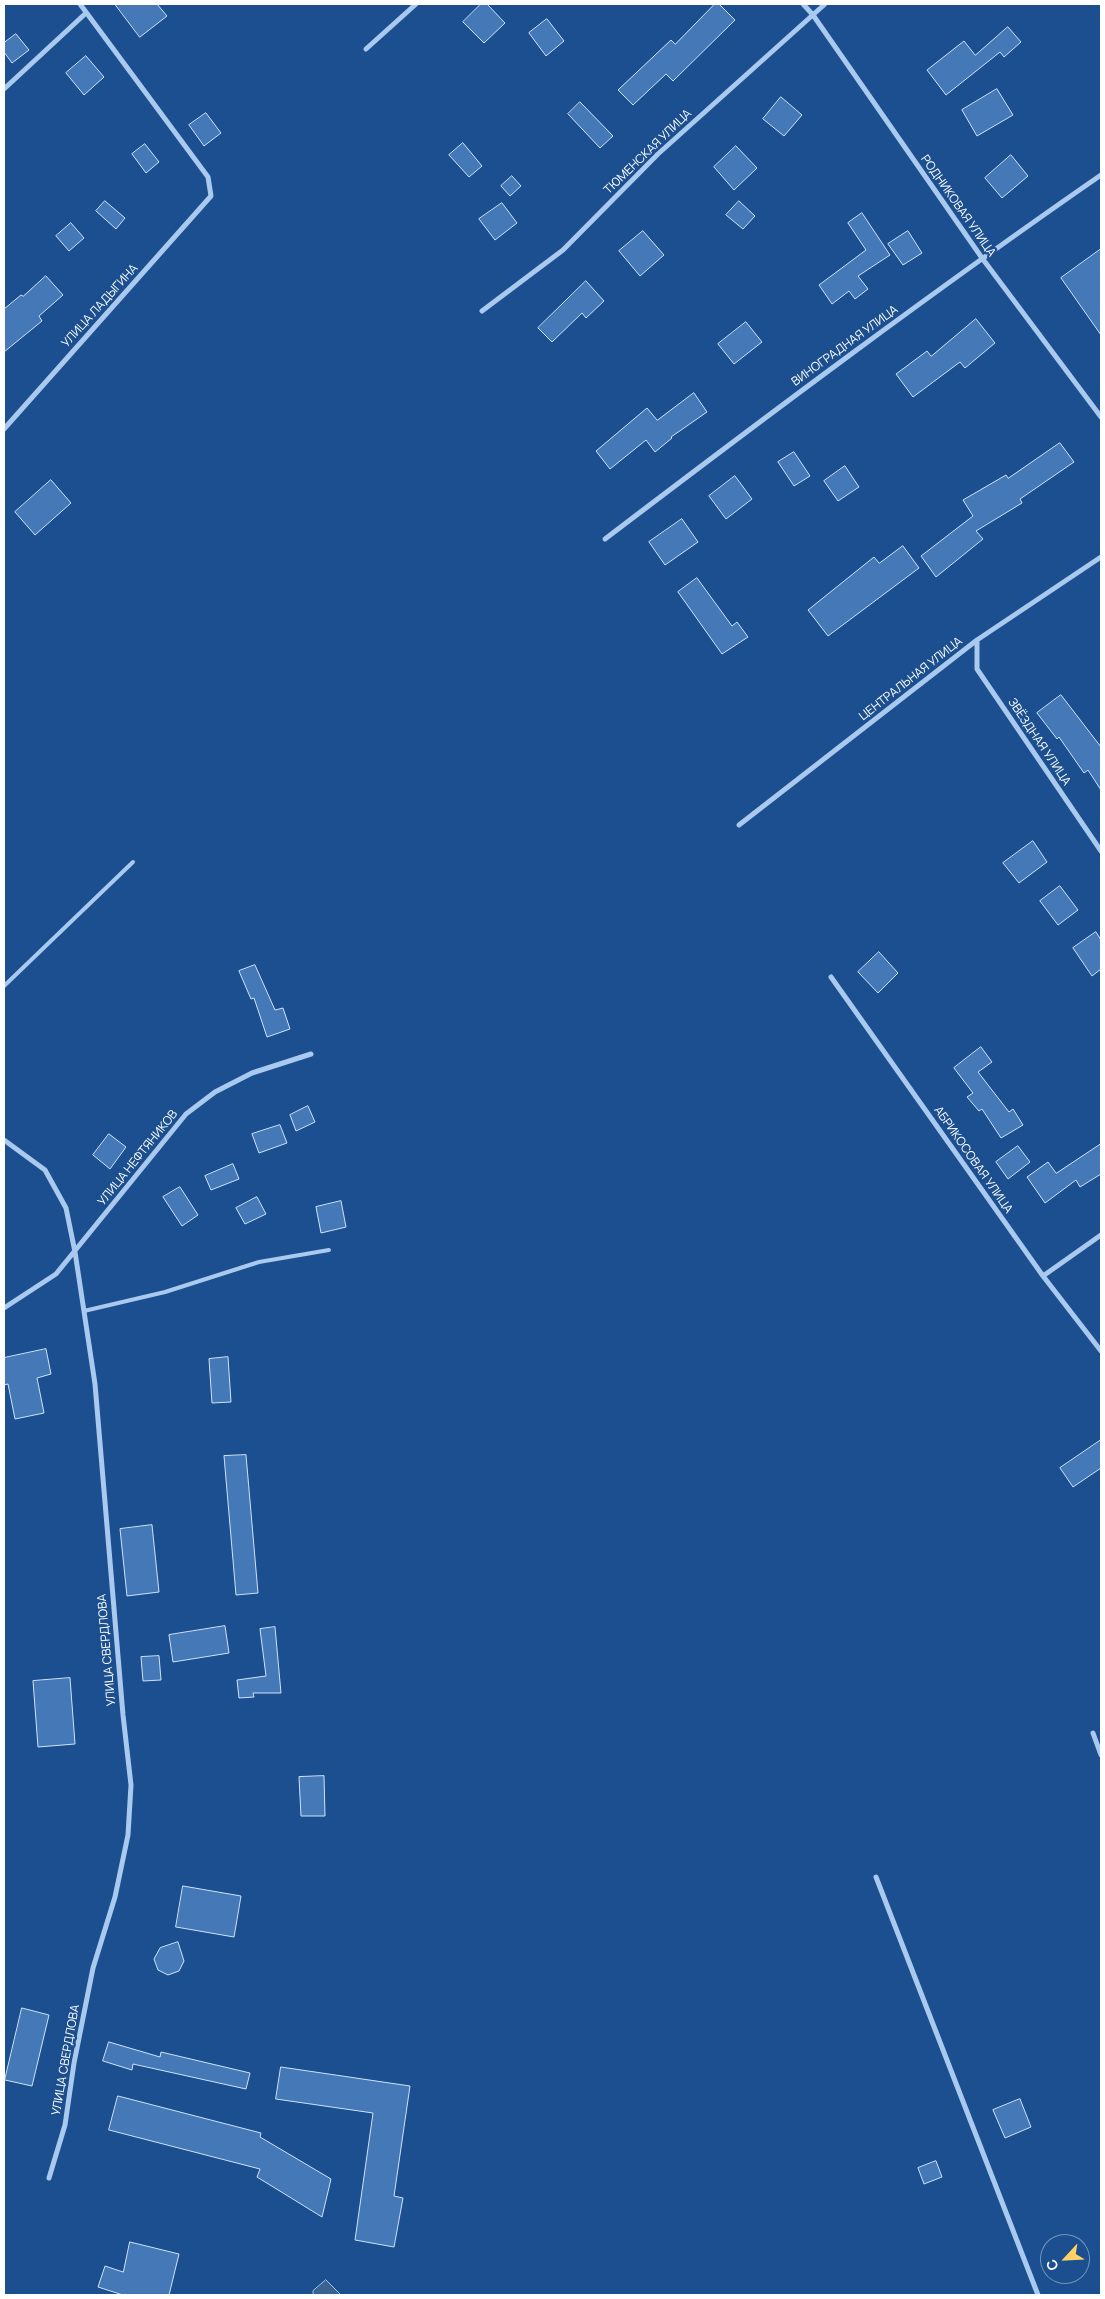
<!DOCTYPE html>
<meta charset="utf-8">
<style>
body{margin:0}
#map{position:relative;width:1105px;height:2299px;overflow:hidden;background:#1b4f8f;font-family:Manrope,sans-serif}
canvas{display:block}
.frame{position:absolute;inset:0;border:5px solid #fff;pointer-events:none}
.north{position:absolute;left:1040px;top:2234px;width:50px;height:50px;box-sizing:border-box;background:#1b4f8f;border:1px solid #7695bc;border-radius:50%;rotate:245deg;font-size:14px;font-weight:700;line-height:20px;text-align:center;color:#fff}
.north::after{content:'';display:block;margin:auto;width:18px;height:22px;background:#ffd166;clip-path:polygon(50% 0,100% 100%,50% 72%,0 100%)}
</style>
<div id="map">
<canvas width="1105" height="2299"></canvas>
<div class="frame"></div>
<div class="north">С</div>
</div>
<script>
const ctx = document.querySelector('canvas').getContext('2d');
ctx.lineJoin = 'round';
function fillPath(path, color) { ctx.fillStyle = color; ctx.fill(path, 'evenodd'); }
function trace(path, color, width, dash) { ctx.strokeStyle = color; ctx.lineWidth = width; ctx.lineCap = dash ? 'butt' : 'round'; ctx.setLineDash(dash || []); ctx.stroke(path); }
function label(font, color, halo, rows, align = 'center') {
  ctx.font = font + ' Manrope,sans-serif'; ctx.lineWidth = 4.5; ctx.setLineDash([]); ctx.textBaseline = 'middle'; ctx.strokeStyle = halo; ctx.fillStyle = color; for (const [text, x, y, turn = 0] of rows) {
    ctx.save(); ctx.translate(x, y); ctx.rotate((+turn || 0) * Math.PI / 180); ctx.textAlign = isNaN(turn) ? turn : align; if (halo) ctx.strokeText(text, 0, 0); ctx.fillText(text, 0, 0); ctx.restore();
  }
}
const water = new Path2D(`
 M326,2280L341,2295H313V2291Z`);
const building = new Path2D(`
 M115,4H157L167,16L140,37Z
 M481,4H487L505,23L484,43L463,22Z
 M715,4H719L735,20L673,81L666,74L633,105L618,90L671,40L675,44Z
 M547,19L564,41L546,56L529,33Z
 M1008,27L1021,42L1004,57L1000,52L946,95L927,70L964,41L975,55Z
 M16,34L29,50L12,63L4,52V43Z
 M86,56L104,77L84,95L66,73Z
 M997,89L1013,115L977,136L962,110Z
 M781,97L802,115L784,136L763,119Z
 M580,102L613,136L600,148L568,114Z
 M206,113L221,133L204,146L189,125Z
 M463,143L482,166L469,177L449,155Z
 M145,144L159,162L146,173L132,154Z
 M736,146L757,168L734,190L714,167Z
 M1011,155L1028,176L1002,198L985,178Z
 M512,176L521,186L510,196L501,186Z
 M105,201L125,218L116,229L96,211Z
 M739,201L755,216L743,229L726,215Z
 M502,203L517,223L495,240L479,219Z
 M862,213L890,255L858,276L868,289L855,299L849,291L832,304L819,285L866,250L848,223Z
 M71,223L84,238L69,251L56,236Z
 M643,231L664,255L640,276L619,251Z
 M908,231L922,253L903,265L888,244Z
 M1101,249V335L1061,278Z
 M46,276L63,295L39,316L42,321L4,352V309L21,295L23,296Z
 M586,281L604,301L586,318L582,313L552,342L538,328Z
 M976,319L995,343L965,368L960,362L913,397L896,374L927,351L931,356Z
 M746,322L762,342L734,364L718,344Z
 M694,393L707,412L671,437L672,438L655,452L646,440L610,469L596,451L647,408L657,420Z
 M1060,443L1074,462L1020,499L1022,503L976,531L983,539L936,577L921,556L973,516L963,500L1006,475L1008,478Z
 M794,452L810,476L794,486L778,462Z
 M845,466L859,487L838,501L824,481Z
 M735,476L752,499L726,519L709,496Z
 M51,480L71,503L35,535L15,512Z
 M682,519L698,542L665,565L649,542Z
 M903,546L919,568L828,636L808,610L874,557L879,563Z
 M697,578L732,626L737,622L748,637L722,654L678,592Z
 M1061,695L1101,747V790L1088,770L1084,773L1059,737L1057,739L1037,713Z
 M1033,841L1047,862L1019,883L1003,863Z
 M1060,886L1078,910L1058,925L1040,901Z
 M1096,932L1101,940V969L1092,976L1073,948Z
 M879,952L898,973L878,993L858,972Z
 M255,965L275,1010L283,1008L290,1029L267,1037L254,998L251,999L239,971Z
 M981,1047L992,1062L978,1072L1009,1112L1013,1109L1023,1125L1001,1138L982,1109L979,1111L967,1097L973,1093L954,1068Z
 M308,1106L315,1122L296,1131L290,1115Z
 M280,1125L287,1143L259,1153L252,1134Z
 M109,1134L126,1147L110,1169L93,1155Z
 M1101,1144V1174L1080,1187L1076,1180L1045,1203L1027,1177L1048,1162L1056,1173Z
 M1018,1146L1030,1162L1008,1179L996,1162Z
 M233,1164L239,1179L211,1190L205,1176Z
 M180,1187L198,1215L182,1226L163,1197Z
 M257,1197L266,1214L245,1224L236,1208Z
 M341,1201L346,1227L321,1233L316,1207Z
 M46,1349L51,1374L37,1378L44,1413L15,1419L8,1384L4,1385V1358Z
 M228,1357L231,1402L212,1403L209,1359Z
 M1101,1440V1468L1073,1487L1060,1468Z
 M246,1455L258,1593L236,1595L224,1456Z
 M152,1525L159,1592L127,1596L120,1529Z
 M225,1626L229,1653L173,1662L169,1635Z
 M275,1627L281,1693H253L254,1697L239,1698L237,1680L266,1676L260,1629Z
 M159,1656L161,1680L143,1681L141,1657Z
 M70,1678L75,1744L38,1747L33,1681Z
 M324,1776L325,1816H301L299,1777Z
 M183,1886L241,1896L234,1937L176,1927Z
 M178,1942L184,1961L179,1971L168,1975L158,1970L154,1959L160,1948Z
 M22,2008L49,2015L32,2086L5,2080Z
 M109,2042L160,2057L161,2052L250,2073L246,2089L133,2064L132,2070L103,2061Z
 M281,2067L410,2086L394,2196L403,2198L394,2247L355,2240L373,2113L276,2099Z
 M118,2096L261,2133L260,2137L331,2179L322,2217L257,2177L260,2169L109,2130Z
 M1020,2099L1031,2127L1005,2138L993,2110Z
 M936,2161L942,2177L924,2184L918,2168Z
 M130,2242L179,2254L169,2295H123L98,2287L105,2266L123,2272Z`);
const lane = new Path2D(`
 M4,986L133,862
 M84,1311L165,1292L259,1262L329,1250`);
const street = new Path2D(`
 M803,4L813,15L982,258L1101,417
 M366,49L416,4
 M4,89L86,13
 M482,311L563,250L658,154L825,4
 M4,429L211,196L208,177L80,4
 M605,539C768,415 932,292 1101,175
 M977,640V669L1101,851
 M739,825L977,640L1101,557
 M831,977L1043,1276L1101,1351
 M4,1140L45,1170L66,1208L75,1252L95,1384L123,1715L131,1785L128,1835L115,1897L93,1968L74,2063L65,2125L49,2178
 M1043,1276L1101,1235
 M4,1308L56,1274L186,1114L215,1092L252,1073L311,1054
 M1093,1733L1101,1755
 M876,1877L1038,2295`);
const streetNames = [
 ["ТЮМЕНСКАЯ УЛИЦА",648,152,-44],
 ["РОДНИКОВАЯ УЛИЦА",958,206,55],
 ["УЛИЦА ЛАДЫГИНА",100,306,-48],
 ["ВИНОГРАДНАЯ УЛИЦА",845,346,-36],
 ["ЦЕНТРАЛЬНАЯ УЛИЦА",911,679,-38],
 ["ЗВЁЗДНАЯ УЛИЦА",1039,742,56],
 ["УЛИЦА НЕФТЯНИКОВ",138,1158,-51],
 ["АБРИКОСОВАЯ УЛИЦА",973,1160,55],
 ["УЛИЦА СВЕРДЛОВА",107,1650,-95],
 ["УЛИЦА СВЕРДЛОВА",66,2060,-80]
];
fillPath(water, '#3c6290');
trace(water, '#9cc4f0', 1);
fillPath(building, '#4478b7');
trace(building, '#cfe3fa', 1);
trace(lane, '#a9c9ee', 4);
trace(street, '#a9c9ee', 5);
label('12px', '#fff', '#1b4f8f', streetNames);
</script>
